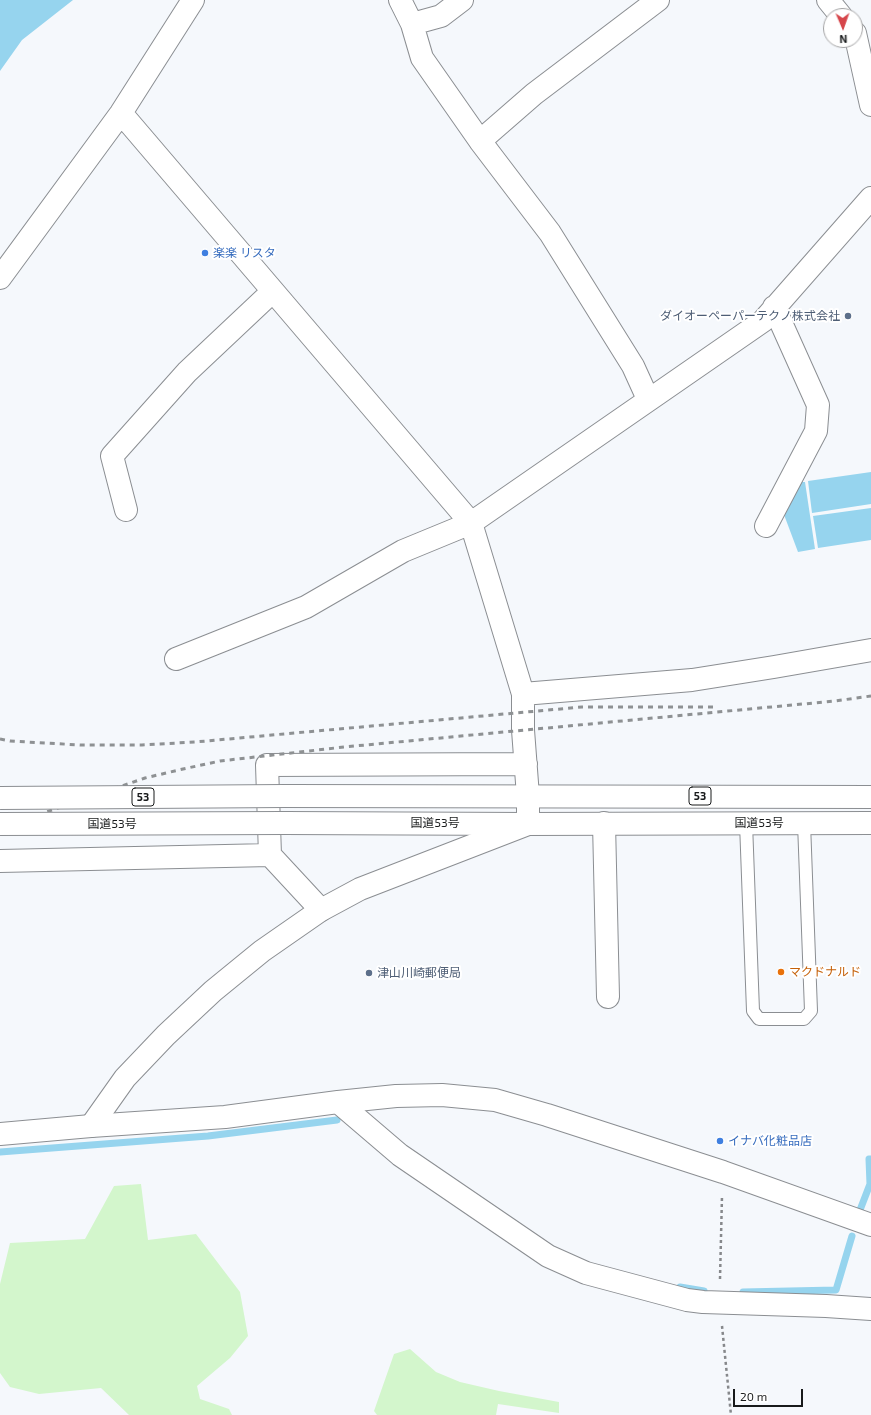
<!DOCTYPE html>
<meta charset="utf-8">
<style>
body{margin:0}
#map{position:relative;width:871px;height:1415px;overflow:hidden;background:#f5f8fc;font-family:"Exo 2",sans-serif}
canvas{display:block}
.north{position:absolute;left:823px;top:8px;width:40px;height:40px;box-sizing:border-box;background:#fff;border:1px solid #a3a3a4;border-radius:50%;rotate:178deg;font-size:11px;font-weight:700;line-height:16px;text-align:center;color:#181a1b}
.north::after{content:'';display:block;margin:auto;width:14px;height:18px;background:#d6464b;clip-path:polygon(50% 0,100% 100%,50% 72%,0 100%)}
.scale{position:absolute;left:733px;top:1389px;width:70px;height:18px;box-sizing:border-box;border:2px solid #181a1b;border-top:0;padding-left:5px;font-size:12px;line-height:14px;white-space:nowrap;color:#181a1b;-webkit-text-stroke:3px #fff;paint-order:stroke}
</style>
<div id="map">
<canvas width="871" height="1415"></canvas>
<div class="north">N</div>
<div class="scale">20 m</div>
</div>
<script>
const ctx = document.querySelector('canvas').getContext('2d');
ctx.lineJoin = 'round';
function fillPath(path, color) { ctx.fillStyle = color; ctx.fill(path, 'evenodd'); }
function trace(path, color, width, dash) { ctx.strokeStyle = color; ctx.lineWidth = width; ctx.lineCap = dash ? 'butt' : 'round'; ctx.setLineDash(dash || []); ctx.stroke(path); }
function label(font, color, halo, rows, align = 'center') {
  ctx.font = font + ' "Exo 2","Noto Sans JP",sans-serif'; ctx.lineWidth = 4; ctx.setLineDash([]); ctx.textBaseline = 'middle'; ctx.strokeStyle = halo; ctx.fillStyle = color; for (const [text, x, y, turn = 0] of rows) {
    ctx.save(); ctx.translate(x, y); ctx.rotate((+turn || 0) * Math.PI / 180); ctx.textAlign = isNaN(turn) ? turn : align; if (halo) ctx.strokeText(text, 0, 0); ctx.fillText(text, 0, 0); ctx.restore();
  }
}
const green = new Path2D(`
 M141,1184L148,1240L196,1234L240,1292L248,1336L230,1358L197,1386L200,1399L229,1409L232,1415H129L101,1388L39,1394L10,1387L0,1373V1284L10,1243L85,1239L114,1186Z
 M410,1349L436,1372L460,1382L499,1391L559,1402V1413L498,1404L496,1415H377L374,1411L394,1354Z`);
const water = new Path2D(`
 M0,0H73L22,40L0,71Z
 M871,472V504L812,513L808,481Z
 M802,482H805L815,549L798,552L783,512Z
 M871,508V540L818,548L813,516Z`);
const stream = new Path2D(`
 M0,1152L208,1136L337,1120
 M860,1210L870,1184L869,1159H871
 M680,1287L704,1291
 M743,1292L836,1290L852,1236`);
const path = new Path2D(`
 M720,1279L722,1196
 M722,1326L731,1415`);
const service = new Path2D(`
 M746,823L753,1011L759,1019H804L811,1011L804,823`);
const minor = new Path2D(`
 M400,0L412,24L422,58L480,141L550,233L633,366L648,399
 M828,0L841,16
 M412,24L441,16L462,0
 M855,33L871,105
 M121,113L471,523L523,694V730L528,796
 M480,141L534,94L658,0
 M0,278L121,113L193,0
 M126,510L112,456L187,372L273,291
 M766,526L816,431L818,405L774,307
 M176,659L306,607L403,551L471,523L763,321L871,198
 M523,694L692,680L774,667L871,650
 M604,823L608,997
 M270,855L267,765L526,764
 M0,861L270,855L321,910
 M338,1102L400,1155L548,1256L586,1273L687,1300L703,1302L826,1306L871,1309
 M0,1134L91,1126L225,1117L338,1102L396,1096L442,1095L495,1100L547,1115L723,1172L871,1225`);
const tertiary = new Path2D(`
 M91,1126L125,1078L166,1035L213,991L262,951L321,910L360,889L528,824V796`);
const trunk = new Path2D(`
 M285,796L871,797
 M284,823L528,824L871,823`);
const rail = new Path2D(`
 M0,739L10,741L80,745H142L195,742L582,707H713
 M0,828L145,778L183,769L220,761L344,747L835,701L871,696`);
const trunkBridge = new Path2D(`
 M0,798L285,796
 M0,824L284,823`);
const markers = [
 [205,253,4,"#3f7fe0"],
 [848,316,4,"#5c6f8a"],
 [781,972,4,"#e8710a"],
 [369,973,4,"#5c6f8a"],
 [720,1141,4,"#3f7fe0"]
];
const shields = [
 [700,796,22],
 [143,797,22]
];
const shieldNames = [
 ["53",700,796],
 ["53",143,797]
];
const shopNames = [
 ["楽楽 リスタ",213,253],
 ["イナバ化粧品店",728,1141]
];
const serviceNames = [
 ["ダイオーペーパーテクノ株式会社",840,316],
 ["津山川崎郵便局",377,973,"left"]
];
const streetNames = [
 ["国道53号",435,823],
 ["国道53号",759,823],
 ["国道53号",112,824]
];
const foodNames = [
 ["マクドナルド",789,972]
];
fillPath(green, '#d3f6cc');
fillPath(water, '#96d4ee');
trace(stream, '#96d4ee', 7);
trace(service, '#8b8e92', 14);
trace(minor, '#8b8e92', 24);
trace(tertiary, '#8b8e92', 24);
trace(trunk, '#8b8e92', 24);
trace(path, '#86888b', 2.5, [3, 3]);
trace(service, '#fff', 12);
trace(minor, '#fff', 22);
trace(tertiary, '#fff', 22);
trace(trunk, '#fff', 22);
trace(rail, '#8e9193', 3, [5, 5]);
trace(trunkBridge, '#8b8e92', 24, []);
trace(trunkBridge, '#fff', 22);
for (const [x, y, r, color] of markers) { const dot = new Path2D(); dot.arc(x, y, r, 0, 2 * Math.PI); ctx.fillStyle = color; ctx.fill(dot); trace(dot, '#fff', 1.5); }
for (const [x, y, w] of shields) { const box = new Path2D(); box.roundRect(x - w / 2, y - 9, w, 18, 3); ctx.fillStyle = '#fff'; ctx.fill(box); trace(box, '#181a1b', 1); }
label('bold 11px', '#181a1b', null, shieldNames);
label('12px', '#366cbe', '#fff', shopNames, 'left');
label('12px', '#4e5e75', '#fff', serviceNames, 'right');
label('12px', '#181a1b', '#fff', streetNames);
label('12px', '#c56008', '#fff', foodNames, 'left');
</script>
